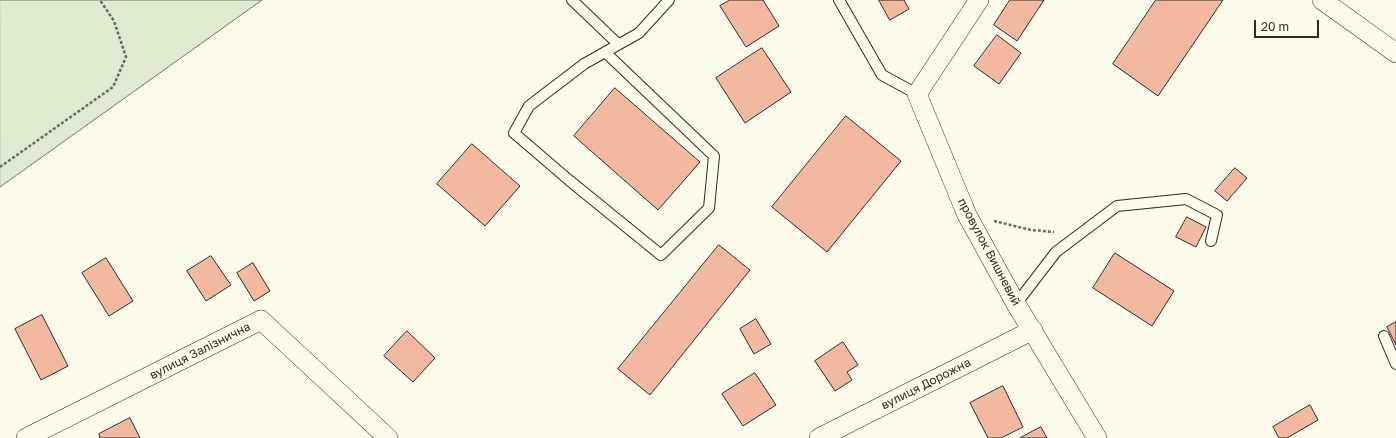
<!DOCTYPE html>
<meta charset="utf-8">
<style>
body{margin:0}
#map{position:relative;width:1396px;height:438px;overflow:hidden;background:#fdfbea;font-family:"Golos Text",sans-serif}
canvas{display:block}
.scale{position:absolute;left:1254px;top:20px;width:65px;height:18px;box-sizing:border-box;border:2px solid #2b2b2b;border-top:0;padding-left:5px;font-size:12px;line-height:14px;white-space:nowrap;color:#2b2b2b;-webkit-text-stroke:3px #fdfbea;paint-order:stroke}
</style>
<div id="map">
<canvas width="1396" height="438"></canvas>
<div class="scale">20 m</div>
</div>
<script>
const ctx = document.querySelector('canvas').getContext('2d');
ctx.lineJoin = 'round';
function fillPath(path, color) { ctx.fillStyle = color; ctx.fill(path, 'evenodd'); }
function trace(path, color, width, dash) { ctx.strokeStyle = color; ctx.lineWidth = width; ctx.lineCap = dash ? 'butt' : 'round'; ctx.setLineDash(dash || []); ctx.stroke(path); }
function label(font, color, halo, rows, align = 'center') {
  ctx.font = font + ' "Golos Text",sans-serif'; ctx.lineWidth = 3; ctx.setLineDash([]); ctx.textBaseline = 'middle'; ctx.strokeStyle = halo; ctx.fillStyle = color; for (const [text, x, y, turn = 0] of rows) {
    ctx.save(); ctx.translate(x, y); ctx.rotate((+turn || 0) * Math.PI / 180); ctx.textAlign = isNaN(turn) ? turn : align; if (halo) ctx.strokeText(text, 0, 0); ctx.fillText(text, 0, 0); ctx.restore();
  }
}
const green = new Path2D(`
 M0,0H262L0,187Z`);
const building = new Path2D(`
 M730,0H763L779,26L746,47L720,6Z
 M879,0H904L909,9L890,20Z
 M1010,0H1044L1017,41L994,25Z
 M1156,0H1223L1158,96L1113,64Z
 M997,35L1021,53L999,84L974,66Z
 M762,48L791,92L745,123L716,78Z
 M615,88L700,162L658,210L574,136Z
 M846,116L901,161L827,252L772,207Z
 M472,144L520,186L485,226L437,184Z
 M1235,168L1247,178L1227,201L1215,191Z
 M1187,217L1206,227L1196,247L1176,237Z
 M719,245L750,270L650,395L618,369Z
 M1115,253L1174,291L1152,326L1093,288Z
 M211,256L231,285L206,301L187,271Z
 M106,258L133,301L109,316L82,273Z
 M253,263L270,291L254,301L237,273Z
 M42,315L68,366L41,380L15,329Z
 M756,319L771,344L754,354L740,329Z
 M1396,322V345L1387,327Z
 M407,331L435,358L413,382L384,356Z
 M843,342L858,365L847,372L852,380L835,391L815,361Z
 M755,373L776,405L743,426L722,394Z
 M1003,386L1023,427L1001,438H988L970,403Z
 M1310,405L1318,420L1287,438H1279L1273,427Z
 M130,418L140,438H100L99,434Z
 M1041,427L1047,438H1020Z`);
const path = new Path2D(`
 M0,167L113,87L126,57L114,21L100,0
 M994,221L1031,230L1054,232`);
const lane = new Path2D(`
 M572,0L618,44
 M839,0L882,75L917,94
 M605,52L714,156L709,208L661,255L570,181L514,133L529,106L584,64L639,33L669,0
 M1016,304L1056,252L1117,206L1186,199L1217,215L1211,241
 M1384,336L1396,364`);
const street = new Path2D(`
 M979,0L917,94L967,215L1016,304L1097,438
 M1322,0L1396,53
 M26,438L261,320L388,438
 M819,438L1033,330`);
const streetNames = [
 ["провулок Вишневий",989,252,62],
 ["вулиця Залізнична",200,351,-27],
 ["вулиця Дорожна",926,384,-27]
];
fillPath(green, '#deebd1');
trace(green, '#74746e', 1);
fillPath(building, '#f2b8a0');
trace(building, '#2b2b2b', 1);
trace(lane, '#2b2b2b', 12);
trace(street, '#2b2b2b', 20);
trace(path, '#6a6964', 2.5, [3, 2]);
trace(lane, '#fdfbea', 10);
trace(street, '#fdfbea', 19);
label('12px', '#2b2b2b', '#fdfbea', streetNames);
</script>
